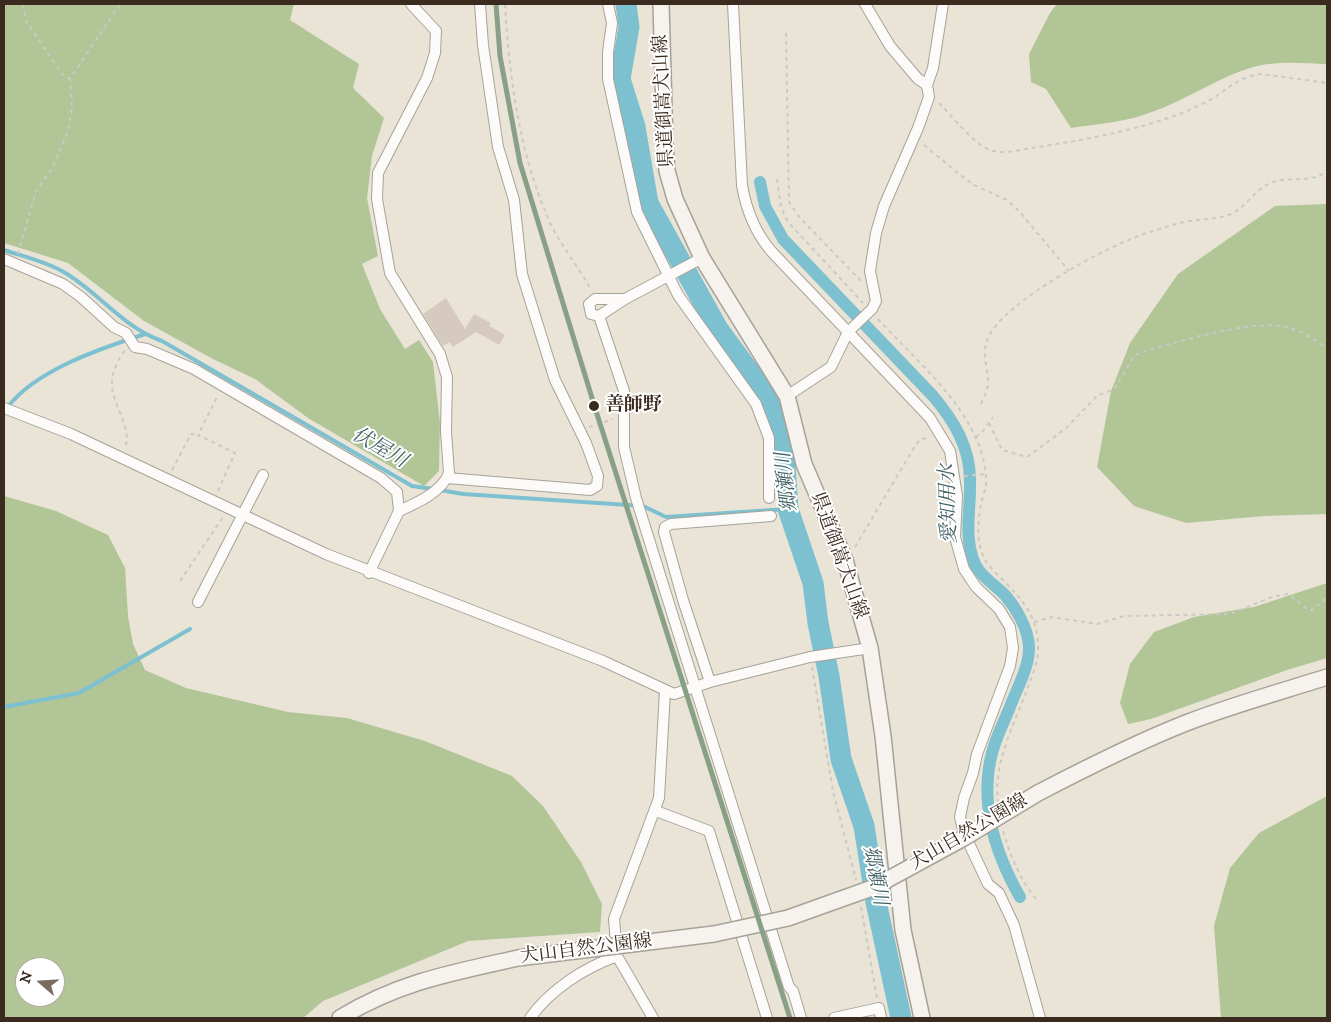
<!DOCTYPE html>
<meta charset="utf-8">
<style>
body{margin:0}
#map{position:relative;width:1331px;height:1022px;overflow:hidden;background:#eae4d7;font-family:"IM FELL DW Pica",serif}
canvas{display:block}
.frame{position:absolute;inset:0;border:5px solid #3b2a1e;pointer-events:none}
.north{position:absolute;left:15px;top:957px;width:50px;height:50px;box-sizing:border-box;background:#fff;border:1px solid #b1aaa5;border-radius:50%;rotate:289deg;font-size:14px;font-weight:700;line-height:20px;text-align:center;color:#3b2a1e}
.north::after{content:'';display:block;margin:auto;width:18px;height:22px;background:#786b5f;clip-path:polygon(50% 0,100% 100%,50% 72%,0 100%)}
</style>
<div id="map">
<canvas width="1331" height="1022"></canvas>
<div class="frame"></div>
<div class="north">N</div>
</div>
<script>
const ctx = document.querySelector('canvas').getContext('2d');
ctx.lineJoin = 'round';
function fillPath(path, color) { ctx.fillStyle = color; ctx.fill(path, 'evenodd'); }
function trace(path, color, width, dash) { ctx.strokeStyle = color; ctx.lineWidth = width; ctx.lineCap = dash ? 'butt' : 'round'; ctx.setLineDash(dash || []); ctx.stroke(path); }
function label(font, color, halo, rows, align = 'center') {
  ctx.font = font + ' "IM FELL DW Pica","Noto Serif JP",serif'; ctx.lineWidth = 4; ctx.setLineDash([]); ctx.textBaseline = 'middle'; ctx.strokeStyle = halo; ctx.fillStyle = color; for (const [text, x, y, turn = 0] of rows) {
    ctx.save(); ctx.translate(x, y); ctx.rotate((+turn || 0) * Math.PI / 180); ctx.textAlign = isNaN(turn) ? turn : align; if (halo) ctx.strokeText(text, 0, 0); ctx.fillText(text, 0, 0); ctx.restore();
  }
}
const forest = new Path2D(`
 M4,4H294L290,20L359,64L353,88L384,118L372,156L367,198L378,256L362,264L380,309L405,349L419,340L433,362L440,423L439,471L424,486L308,418L255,379L211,358L144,321L68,263L4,243Z
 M1057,4H1327V64C1302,63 1272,60 1247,69C1211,81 1180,104 1143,115C1120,123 1095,124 1071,128L1046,89L1031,82L1029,54L1050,13Z
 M1327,204V514L1264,516L1186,523L1134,506L1097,467L1111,391L1130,343L1178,274L1275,206Z
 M4,496L56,511L108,535L125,568L128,616L133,644L145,670L186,688L288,712L347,718L425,741L512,776L543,806L581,862L602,904L600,932L468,941L323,1001L303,1018H4ZM25,967H55V997H25Z
 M1327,583V658L1287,670L1151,719L1128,724L1120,703L1130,664L1154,632L1194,617L1254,607Z
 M1327,796V1018H1221L1214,926L1230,868L1259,833Z`);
const stream = new Path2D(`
 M4,250C22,256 44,261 62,271C98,291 122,327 162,341L412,486L433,489
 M7,408C35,370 102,348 145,334
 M440,490L463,494L643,506L666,517L788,509
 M4,707L79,693L190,629`);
const canal = new Path2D(`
 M760,182L765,206L783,239L933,396C954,421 970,447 970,480C971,508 964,532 973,559C978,575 994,584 1005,595C1016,608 1028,628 1029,646C1030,666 1017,688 1010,707C1004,722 996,737 992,753C979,803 995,853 1020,897`);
const river = new Path2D(`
 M626,4L629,27L620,79L635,127L648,203L718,329L765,393L783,436L788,509L813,583L818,623L829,676L841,759L864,826L876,902L901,1018`);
const building = new Path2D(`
 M446,298L465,329L474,314L491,323L489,326L505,335L499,345L476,332L453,347L450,342L443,346L423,314Z`);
const path = new Path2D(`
 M23,4L26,21L63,75L70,79
 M505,4C509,74 519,152 548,218C559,244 578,265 591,290
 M786,33L789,202L800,218L861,281
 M939,103C952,116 976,147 993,151C1005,154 1019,150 1031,148C1085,140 1160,127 1208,101C1228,90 1237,77 1261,74L1327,83
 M924,145L959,174L974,185L1007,200L1019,211L1069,271
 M777,179L781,207L788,222L863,303
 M18,254L36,191L53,167L68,131L72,107L70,79L120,4
 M878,319C918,363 983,415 986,478C987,485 984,493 982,500C978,518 976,538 983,556C987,565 995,572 1002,579C1023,601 1039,617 1038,650C1038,664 1031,677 1027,690C1014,725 993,763 998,802
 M125,351C121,354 119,359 117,364C99,397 135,420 125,448
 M981,404C984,397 988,390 988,383C988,367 981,353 988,338C1004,301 1112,243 1150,232C1163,228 1177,223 1190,221C1204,219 1219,219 1231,214C1248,206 1255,188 1273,182C1292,176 1310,184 1327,171
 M989,423L1002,450L1027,457L1065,429L1097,396L1114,389L1135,355C1169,343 1247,321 1282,326C1299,329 1313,339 1327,348
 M589,427L613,419
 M976,437L983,431L993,417
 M172,470L191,434L198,435
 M964,476L986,474
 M218,491L235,453L198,435L218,395
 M855,547L915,446L920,439L929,438
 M180,581L223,517
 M1034,622L1052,617L1097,624L1124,616L1230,614L1272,597L1288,594L1310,611L1327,598
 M812,667L833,791L856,880
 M1003,831C1011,857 1019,879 1037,900
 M861,907L877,998`);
const minor = new Path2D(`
 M608,4L612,23L608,52V79L637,212L678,295L756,404L769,438V498
 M733,4L742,185C746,209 755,232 771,251L930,418L950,451L957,496L955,537L964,569L976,587L999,609L1010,627L1013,648L1010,666L977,754L973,773L964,798L960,817L964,833L988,884L999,893L1014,925L1040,1018
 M865,4L890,46L918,79L927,85
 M4,259L63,284L81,297L114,327L126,333L135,347L147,349L194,369L381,478L397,492L399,511L369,573
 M625,299H595L589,304L591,314L599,316L625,299L702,258
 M599,316L624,391V447L636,498L789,987L793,991L801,1018
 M787,396L831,367L848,332L872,309L876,301L870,271L876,233L884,206L918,128L929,97L927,85L933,68L943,4
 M4,408L71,434L326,554L603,661L674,694L710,682L810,657L870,648
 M447,478L590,490L597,486L598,476L586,443L555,380L522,274L514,200L498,147L483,45L480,4
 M399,511C417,503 442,492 449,473L446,432L447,377L440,354L390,273L377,199L378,173L427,78L435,53L436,31L411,4
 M198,602L263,475
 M710,682L683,600L664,532L665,527L671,524L771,516
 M656,811L709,831L767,1018
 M530,1018C551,989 584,968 617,956
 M653,1018L617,956L614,919L659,798L665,691
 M834,1018L879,1008L881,1018`);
const secondary = new Path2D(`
 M661,4L665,144L667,171L675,199L702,258L787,396L804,464L845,560L870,648L883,736L903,930L922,1018
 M1038,793C1086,768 1135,743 1186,723C1232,705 1280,692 1327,677
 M340,1018C399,982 451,973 518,958`);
const secondaryBridge = new Path2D(`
 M518,958L714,934L788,918L872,888L962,839L1038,793`);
const rail1 = new Path2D(`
 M496,4L500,56L520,163L596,411L790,1018`);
const markers = [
 [594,406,6,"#3b2a1e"]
];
const streetNames = [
 ["県道御嵩犬山線",665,101,-93],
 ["県道御嵩犬山線",838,556,70],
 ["犬山自然公園線",969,833,-30],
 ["犬山自然公園線",586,950,-7]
];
const stopNames = [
 ["善師野",605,406]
];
const waterNames = [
 ["伏屋川",379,449,30],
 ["郷瀬川",788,482,-97],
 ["愛知用水",950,504,-92],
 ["郷瀬川",874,876,79]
];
fillPath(forest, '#b1c597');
trace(stream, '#7dc0d0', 4);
trace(canal, '#7dc0d0', 12);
trace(river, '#7dc0d0', 21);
fillPath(building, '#d5cabd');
trace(minor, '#a7a299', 12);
trace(secondary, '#a7a299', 18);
trace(path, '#cbc9c5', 2, [4, 4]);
trace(minor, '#fcfbf9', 10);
trace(secondary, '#f6f2ee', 15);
trace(secondaryBridge, '#a7a299', 18, []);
trace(secondaryBridge, '#f6f2ee', 15);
trace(rail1, '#88a086', 5);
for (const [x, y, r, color] of markers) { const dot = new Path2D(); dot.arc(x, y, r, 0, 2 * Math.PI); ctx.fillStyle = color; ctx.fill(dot); trace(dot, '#fff', 2); }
label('19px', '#3b2a1e', '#fff', streetNames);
label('bold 19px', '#3b2a1e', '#fff', stopNames, 'left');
label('italic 20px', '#436064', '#fff', waterNames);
</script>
